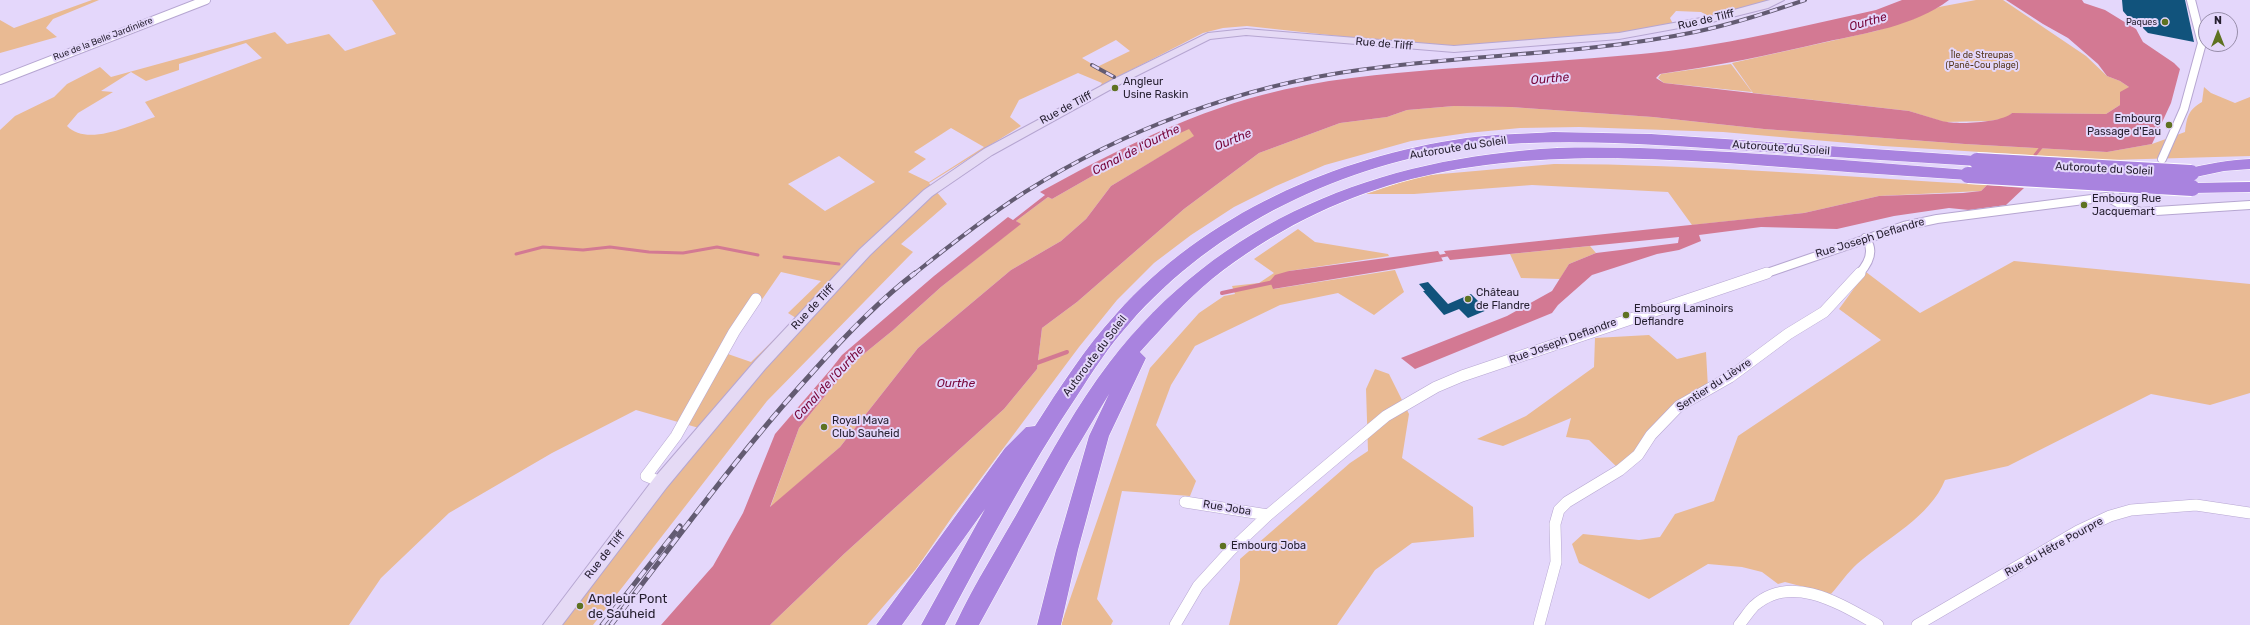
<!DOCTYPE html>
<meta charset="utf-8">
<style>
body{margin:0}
#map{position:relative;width:2250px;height:625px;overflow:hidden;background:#e4d7fb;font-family:Rubik,sans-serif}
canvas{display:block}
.north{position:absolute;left:2198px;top:12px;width:40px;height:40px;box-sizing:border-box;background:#e4d7fb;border:1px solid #978da9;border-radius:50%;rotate:0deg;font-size:11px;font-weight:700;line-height:16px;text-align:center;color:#241e2e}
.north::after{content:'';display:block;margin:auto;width:14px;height:18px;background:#5e7221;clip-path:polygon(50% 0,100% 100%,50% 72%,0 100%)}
</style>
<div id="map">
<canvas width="2250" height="625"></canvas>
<div class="north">N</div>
</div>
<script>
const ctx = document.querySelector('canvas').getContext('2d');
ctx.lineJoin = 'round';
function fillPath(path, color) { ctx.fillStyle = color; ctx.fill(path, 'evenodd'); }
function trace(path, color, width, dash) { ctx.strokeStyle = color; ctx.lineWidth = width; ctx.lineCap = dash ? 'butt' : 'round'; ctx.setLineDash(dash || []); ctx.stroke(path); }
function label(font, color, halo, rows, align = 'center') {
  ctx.font = font + ' Rubik,sans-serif'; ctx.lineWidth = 4; ctx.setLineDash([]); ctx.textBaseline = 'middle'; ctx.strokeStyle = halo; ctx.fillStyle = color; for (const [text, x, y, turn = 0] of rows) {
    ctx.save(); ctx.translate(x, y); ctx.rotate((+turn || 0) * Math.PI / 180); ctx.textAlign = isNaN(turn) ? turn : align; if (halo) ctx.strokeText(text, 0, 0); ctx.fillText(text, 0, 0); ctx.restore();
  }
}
const green = new Path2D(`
 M92,0H99L53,19L46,28L57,37L0,53V20L14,28Z
 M372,0H1770L1710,17L1701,12L1676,11L1670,18L1673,24L1606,36L1453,46L1411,44L1247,26L1223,28L1203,33L1100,86L1102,83L1078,73L1019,100L1010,117L1021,126L929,183L947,204L901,244L913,252L767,401L593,625H545L699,428L636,410L552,453L449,513L381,578L349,625H0V130L15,116L54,97L67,84L100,67L111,77L275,32L287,44L329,34L345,51L396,34ZM1116,40L1130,51L1097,67L1082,58ZM246,43L262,58L145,102L155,117C131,125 87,147 67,126L78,113L113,92L101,91L131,72L146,81L179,70V64ZM951,128L984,147L929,182L908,172L926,159L914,152ZM839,156L875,182L825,211L788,184ZM781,272L821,281L788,313L796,318L751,362L725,353Z
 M1976,0H2003L2086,56L2107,76L2120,81L2129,87L2120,105L2106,114L2012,113L2007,118L1989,121L1944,122L1909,111L1753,93L1732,63L1876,31L1913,19L1939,7Z
 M1731,64L1752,92L1664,83L1658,78L1661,74Z
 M2204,87L2211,93L2235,103L2250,97V156L2111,160L1883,146L1723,132L1579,127L1520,128L1467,133L1411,141L1325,165L1276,186L1234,207L1191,235L1154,263L1117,300L1079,347L952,517L916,569L867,625H770L845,553L1004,409L1037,369L1042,328L1077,302L1184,209L1259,153L1340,123L1387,117L1407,110L1454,106L1511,107L1653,117L1764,129L1965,144L2107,152L2152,144L2185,132C2187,117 2188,110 2202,102Z
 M1189,128L1195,136L1111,186L1086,219L1061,241L1011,270L918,348L840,447L770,508L799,428L849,366L892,331L941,287L1020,224L1016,221L1048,197L1052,199L1115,163Z
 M1554,164C1699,164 1843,177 1987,185L1981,191L1879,196L1804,213L1692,225L1668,192L1532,185L1414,194H1366L1419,176Z
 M1298,229L1315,242L1388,254L1389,256L1289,271L1274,289L1395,270L1404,292L1374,315L1338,293L1280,305L1195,346L1171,385L1156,425L1196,481L1190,496L1122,491L1097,599L1113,621L1111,625H1061L1150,368L1199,313L1224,296L1235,294L1232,286L1259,283L1274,273L1254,259Z
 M1590,246L1596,253L1569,264L1560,279L1521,278L1510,254Z
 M2014,261L2250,284V393L2210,405L2151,394L2008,466L1945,480C1930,517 1887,538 1857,564C1848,572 1840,584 1831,594L1785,582L1778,584L1762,572L1742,567L1708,564L1649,599L1579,563L1572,544L1583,534L1639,540L1660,537L1675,514L1714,501L1738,436L1881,340L1839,309L1866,272L1920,313Z
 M1649,335L1677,359L1706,352L1708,388L1697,394L1620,470L1589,440L1566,437L1571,418L1503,446L1477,439L1526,416L1594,367L1595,338Z
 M1375,369L1389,374L1409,414L1402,458L1473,507L1474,537L1412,543L1375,570L1337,625H1229L1240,580V559L1350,463L1368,451L1366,389Z`);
const water = new Path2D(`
 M1902,0H1949C1914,26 1867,33 1825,42C1770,55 1716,66 1660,74L1656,78L1664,83L1909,111C1920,114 1931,118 1942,121C1957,125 2001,123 2012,113L2106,114L2120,105V92L2129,87L2120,81L2107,76L2098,64L2068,38L2043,24L2006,0H2082L2084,3L2105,10L2136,29L2143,42L2174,63L2180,69L2171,103L2152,144L2107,152L1965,144L1764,129L1653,117L1511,107L1454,106L1407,110L1387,117L1340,123L1259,153L1184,209L1077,302L1042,328L1037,369L1004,409L845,553L770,625H661L713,566L743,513L775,434L831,369L842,355L934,276L1008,217L1013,220L1045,195L1040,192C1111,153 1183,116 1262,95C1321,79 1382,74 1442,69C1509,64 1575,60 1641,54C1720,47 1799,27 1876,10ZM1189,129L1194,136L1111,186L1086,219L1061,241L1011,270L918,348L840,447L770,507L799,428L849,366L892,331L941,287L1021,224L1016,221L1048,197L1052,199L1115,163Z
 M1987,185L2024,188L2006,205L1969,210L1949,208L1894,216L1837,229L1761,227L1699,235L1701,241L1679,250L1657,254L1592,275L1558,305L1552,313L1415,369L1401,358L1507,316L1552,291L1569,264L1596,253L1678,243L1679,237L1450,260L1444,251L1804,213L1879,196L1963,193L1981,191Z
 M1438,251L1443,261L1273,289L1270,281L1275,275L1289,271Z`);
const streamFar1 = new Path2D(`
 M2035,155L2043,145
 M516,254L543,247L583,250L610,247L649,252L683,253L717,247L758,255
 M784,257L839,264
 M1436,257L1452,254`);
const stream = new Path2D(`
 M1222,293L1274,282
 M1034,364L1067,352`);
const building = new Path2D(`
 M2122,0H2185L2194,42L2148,33L2134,19L2129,18L2123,11Z
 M1428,282L1448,304L1471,294L1487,310L1468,318L1459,309L1444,315L1423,291H1425L1419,284Z`);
const minorTunnel = new Path2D(`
 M2107,197L2133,186`);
const minorFar1 = new Path2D(`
 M0,80L206,0
 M2162,159L2184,109L2202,43L2191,0
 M1764,274L1904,226L1937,219L2107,197L2125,207L2141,212L2250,205
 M1859,274C1869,263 1875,250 1865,238`);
const minor = new Path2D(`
 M661,482L646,476L676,436L734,332L756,299
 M1185,502L1268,515
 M1175,625L1198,586L1230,551L1268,515L1386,416L1436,387L1462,376L1767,273
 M1539,625L1556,562L1555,524L1559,510L1567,502L1620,470L1638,455L1651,435L1679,406L1730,377L1788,334L1824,312L1860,273
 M1739,625C1744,619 1749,611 1754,606C1792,572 1842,605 1878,625
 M1917,625L2078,531L2110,516L2131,510L2196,505L2250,513`);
const secondary = new Path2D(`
 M1770,0H1784L1768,8L1712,22L1619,39L1454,52L1246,35L1210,39L1124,82L992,155L932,196L870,255L765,369L667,487L562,625H543L655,477L755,361L860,249L924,190L984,149L1116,78L1208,33L1246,29L1454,46L1619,33L1712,16Z`);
const motorway = new Path2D(`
 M1553,132L1651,134L1977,156L1983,157L1985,161L1983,165L1977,166C1902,161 1826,157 1751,151C1659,145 1566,137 1474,147C1344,163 1215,225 1129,324C1109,346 1093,371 1077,396C1028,469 987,547 945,625H921L985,509L902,625H876L1005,448L1026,427L1035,426C1060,387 1085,348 1116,314C1205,214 1335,157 1466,138C1495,134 1524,134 1553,132Z
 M1557,148C1694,145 1831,160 1968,170L1974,171L1976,175L1974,179L1968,180C1892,175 1817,170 1741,164C1543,151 1376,150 1212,279C1185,301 1163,327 1140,352L1146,358L1109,436L1078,550L1061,625H1037L1056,550L1089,436L1109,394L1069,461L979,625H955C975,582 1002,541 1025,499C1051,453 1077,405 1109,363C1221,218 1378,158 1557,148Z
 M2250,159V169L2224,171L2191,178L2185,177L2183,173L2185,169C2207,164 2228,160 2250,159Z
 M2250,182V192L2192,193L2186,192L2183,188L2186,184L2192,183Z`);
const railFar1 = new Path2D(`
 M1092,65L1114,77
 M914,274C950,245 986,217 1025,192C1125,129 1242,86 1359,70C1471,54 1584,55 1695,32C1733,24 1769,12 1805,0`);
const rail = new Path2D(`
 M602,625L680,526
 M611,625C676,540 739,453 811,374C843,338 877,302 915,273`);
const motorwayBridge = new Path2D(`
 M1977,161L2191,173
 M1968,175L2192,188`);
const markers = [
 [2165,22,4,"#5e7221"],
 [1115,88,4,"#5e7221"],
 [2169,125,4,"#5e7221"],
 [2084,205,4,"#5e7221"],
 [1468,299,4,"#5e7221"],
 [1626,315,4,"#5e7221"],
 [824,427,4,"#5e7221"],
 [1223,546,4,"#5e7221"],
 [580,606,4,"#5e7221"]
];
const farPoinames = [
 ["Paques",2157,22]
];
const farStreetnames = [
 ["Rue de la Belle Jardinière",103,39,-21]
];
const farParknames = [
 ["Île de Streupas",1982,55],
 ["(Panê-Cou plage)",1982,65]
];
const streetNames = [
 ["Rue de Tilff",1706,20,-13],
 ["Rue de Tilff",1384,44,5],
 ["Rue de Tilff",1066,108,-28],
 ["Autoroute du Soleil",1458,148,-9],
 ["Autoroute du Soleil",1781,148,4],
 ["Autoroute du Soleil",2104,169,3],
 ["Rue Joseph Deflandre",1870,238,-17],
 ["Rue de Tilff",813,307,-47],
 ["Rue Joseph Deflandre",1563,341,-20],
 ["Autoroute du Soleil",1095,356,-53],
 ["Sentier du Lièvre",1714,385,-33],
 ["Rue Joba",1227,508,9],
 ["Rue du Hêtre Pourpre",2054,547,-29],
 ["Rue de Tilff",605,555,-52]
];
const poiNames = [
 ["Angleur",1123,82],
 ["Usine Raskin",1123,95],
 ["Embourg",2161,119,"right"],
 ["Passage d'Eau",2161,132,"right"],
 ["Embourg Rue",2092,199],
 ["Jacquemart",2092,212],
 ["Château",1476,293],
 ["de Flandre",1476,306],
 ["Embourg Laminoirs",1634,309],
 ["Deflandre",1634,322],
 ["Royal Mava",832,421],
 ["Club Sauheid",832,434],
 ["Embourg Joba",1231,546]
];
const waterNames = [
 ["Ourthe",1868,22,-16],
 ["Ourthe",1550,79,-5],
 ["Ourthe",1233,140,-22],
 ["Canal de l'Ourthe",1136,150,-27],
 ["Canal de l'Ourthe",829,383,-47],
 ["Ourthe",956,384]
];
const nearPoinames = [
 ["Angleur Pont",588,599],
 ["de Sauheid",588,614]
];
fillPath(green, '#e9ba93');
fillPath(water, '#d37993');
trace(streamFar1, '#d37993', 3);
trace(stream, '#d37993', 4);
fillPath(building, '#11537c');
trace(minorTunnel, '#beb2d2', 8, [8, 4.5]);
trace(minorFar1, '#b6a6d1', 10);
trace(minor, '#b6a6d1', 12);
trace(secondary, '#b6a6d1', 2);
trace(motorway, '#fff', 1);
trace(minorFar1, '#fff', 8);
trace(minor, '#fff', 11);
fillPath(secondary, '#e5daf5');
fillPath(motorway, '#a983df');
trace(railFar1, '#635b72', 4);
trace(rail, '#635b72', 5);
trace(railFar1, '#e4d7fb', 2.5, [8]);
trace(rail, '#e4d7fb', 3.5, [10]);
trace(motorwayBridge, '#fff', 18, []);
trace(motorwayBridge, '#a983df', 16);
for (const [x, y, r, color] of markers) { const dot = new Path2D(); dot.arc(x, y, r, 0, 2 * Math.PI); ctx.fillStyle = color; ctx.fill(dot); trace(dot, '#e4d7fb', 1.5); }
label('9px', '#241e2e', '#e4d7fb', farPoinames, 'right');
label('9px', '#241e2e', '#e4d7fb', farStreetnames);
label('9px', '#53361b', '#e4d7fb', farParknames);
label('11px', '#241e2e', '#e4d7fb', streetNames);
label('11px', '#241e2e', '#e4d7fb', poiNames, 'left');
label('italic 12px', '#760539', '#e4d7fb', waterNames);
label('13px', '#241e2e', '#e4d7fb', nearPoinames, 'left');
</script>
